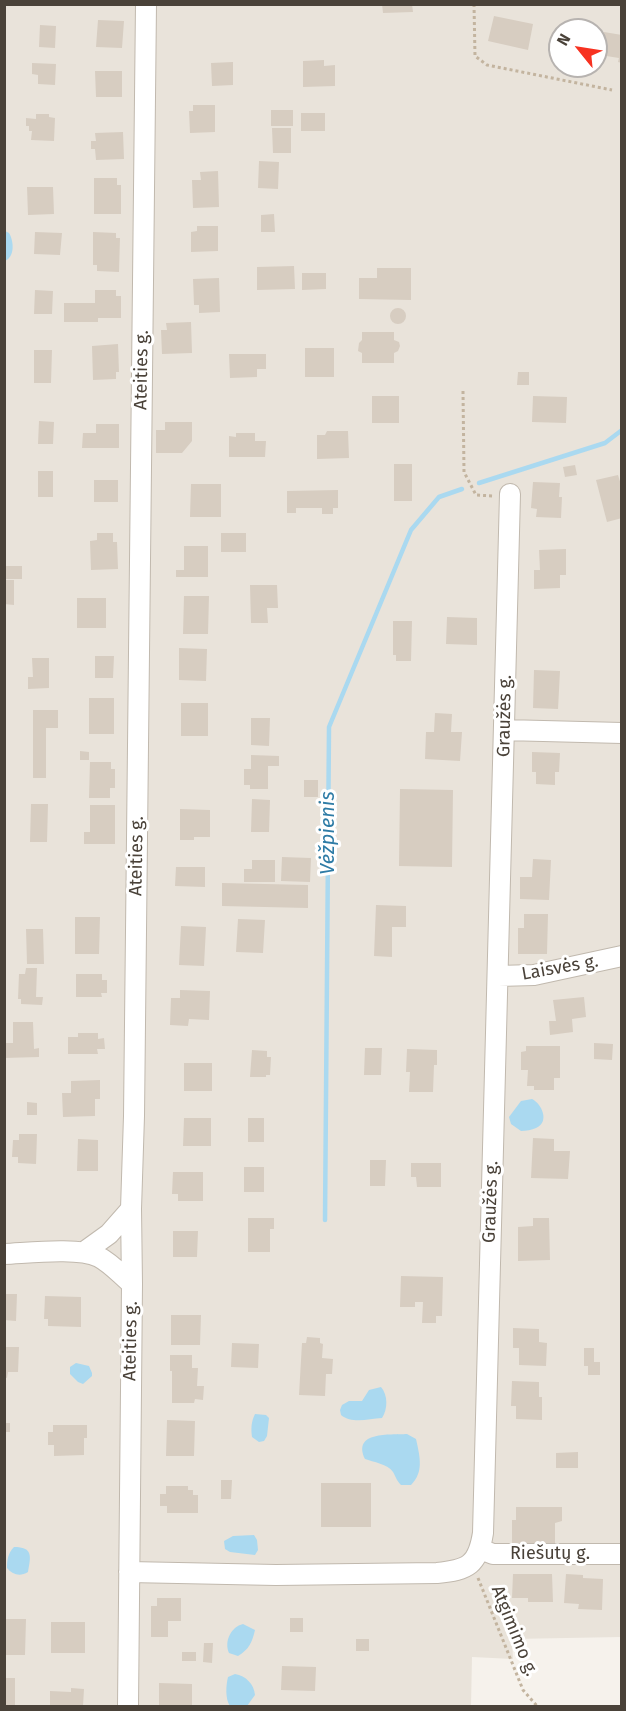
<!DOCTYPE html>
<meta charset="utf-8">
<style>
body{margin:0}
#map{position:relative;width:626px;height:1711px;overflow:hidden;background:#f6f2ec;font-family:"Fira Sans",sans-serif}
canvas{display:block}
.frame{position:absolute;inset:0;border:6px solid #4a4239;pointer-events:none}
.north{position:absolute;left:548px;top:18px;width:60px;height:60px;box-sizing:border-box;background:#fff;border:2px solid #b7b3b0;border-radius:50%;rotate:300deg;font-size:16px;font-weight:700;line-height:24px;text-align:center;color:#4a4239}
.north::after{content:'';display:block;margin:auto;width:21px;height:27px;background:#f73221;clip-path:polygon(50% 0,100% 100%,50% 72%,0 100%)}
</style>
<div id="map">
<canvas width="626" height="1711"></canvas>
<div class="frame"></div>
<div class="north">N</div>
</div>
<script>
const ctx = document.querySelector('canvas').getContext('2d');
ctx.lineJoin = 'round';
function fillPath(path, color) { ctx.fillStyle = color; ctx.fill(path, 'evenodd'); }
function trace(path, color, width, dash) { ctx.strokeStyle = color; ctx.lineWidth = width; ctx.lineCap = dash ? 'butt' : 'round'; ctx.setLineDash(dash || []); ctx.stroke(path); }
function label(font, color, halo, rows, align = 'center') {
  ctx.font = font + ' "Fira Sans",sans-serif'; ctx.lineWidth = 6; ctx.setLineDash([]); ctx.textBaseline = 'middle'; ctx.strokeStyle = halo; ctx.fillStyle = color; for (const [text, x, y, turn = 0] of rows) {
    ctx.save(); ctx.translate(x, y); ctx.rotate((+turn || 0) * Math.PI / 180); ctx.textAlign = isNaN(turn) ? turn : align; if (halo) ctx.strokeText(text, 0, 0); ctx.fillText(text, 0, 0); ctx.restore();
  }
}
const residential = new Path2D(`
 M5,5H621V1637L512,1639L513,1659L472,1657L471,1706H5ZM560,30H596V66H560Z`);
const water = new Path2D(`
 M5,231L9,233C14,241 15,257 5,261Z
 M532,1099C542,1104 550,1122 536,1128C532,1130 526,1131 521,1131L511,1124L509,1117L521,1101Z
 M76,1363L89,1366L92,1373V1376L83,1384L78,1382L70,1374V1367Z
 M381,1387C388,1395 388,1409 382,1418C368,1419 352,1424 341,1415L340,1410L342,1405L349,1401H362L369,1390Z
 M255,1414L266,1415L269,1418L267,1436L264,1441L259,1442L252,1437C251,1429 251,1422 255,1414Z
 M407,1434L416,1439C420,1457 424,1472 411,1485H401C396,1480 396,1477 393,1472C388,1464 373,1462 365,1459C352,1431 390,1435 407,1434Z
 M254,1535L257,1540L258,1550L255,1555L230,1552L225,1549L224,1541L233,1536Z
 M14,1547C33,1547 31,1556 28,1572C20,1577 13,1575 7,1568C7,1560 8,1553 14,1547Z
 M243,1624L255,1630C252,1643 249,1649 238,1656L229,1653C224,1641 231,1627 243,1624Z
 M235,1674C246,1676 254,1684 255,1695L247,1706H230C225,1699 226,1685 228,1677Z`);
const stream = new Path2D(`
 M479,483L605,443L622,430
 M325,1220L329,727L411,530L439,497L462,489`);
const building = new Path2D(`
 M382,4H412L413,12L383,13Z
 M494,16L533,24L528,50L488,41Z
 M98,20L124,21L122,48L96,47Z
 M40,25L56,26L55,48L39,47Z
 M604,32L622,35V63L618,62L619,58L600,55Z
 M324,60V66L335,65V86L303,87V61Z
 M233,62V85L212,86L211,63Z
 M32,63L56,64L55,85L38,84V75L32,74Z
 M95,71H122V97H96Z
 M193,105H215V132L190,133L189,111H193Z
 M271,110H293V126H271Z
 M301,113H325V131H301Z
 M36,114H49V117L55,118L54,141L31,140L32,131H29V126H26V118L36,119Z
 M272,128H291V153H273Z
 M123,132L124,159L96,160L95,149H91V141H96L95,133Z
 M259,161L279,162L278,189L258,188Z
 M218,171L219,207L193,208L192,180H201L200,172Z
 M94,178H117V185H121V214H94Z
 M27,187H53L54,214L28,215Z
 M274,214L275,232H261V215Z
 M197,226H218V251L191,252V232L197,231Z
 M35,232L62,233L60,255L34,254Z
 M93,232L116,233V238H120L119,272L97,271V265H93Z
 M294,266L295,289L257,290V267Z
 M377,268H411V300L359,299V278H377Z
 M302,273H326V289L302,290Z
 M219,278L220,312L199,313V305H194L193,279Z
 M35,290L53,291L52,314H34Z
 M95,290H116V296H121V318H98V322H64V303H95Z
 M390 316a8 8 0 1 1 16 0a8 8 0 1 1-16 0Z
 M191,322L192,353L162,354L161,330H167L166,323Z
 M362,332H394V340L399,342L400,346L398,351L394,353V363H362V353L358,351L359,343L362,340Z
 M118,344L119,372H116V379L93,380L92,346Z
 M305,348H334V377H305Z
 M34,350H52L51,383H34Z
 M229,354H266V369H257V377L230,378Z
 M518,372H529V385H517Z
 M372,396H399V423H372Z
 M533,396L567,397L566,423L532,422Z
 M39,421L54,422L53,444H38Z
 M165,422H192V441L182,453H156V430H165Z
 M96,424H119V448H82L83,433H96Z
 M327,431H348L349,458L317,459V435H325Z
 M236,433H255V441H266L265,457H229V436L236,437Z
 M394,464H412V501H394Z
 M575,465L577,475L565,477L563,467Z
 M38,471H53V497H38Z
 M618,475L622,488V518L607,522L596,480Z
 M94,480H118V502H94Z
 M533,482L560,483L559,497H562L561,518L536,517L537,509L531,508Z
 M191,484H221V517H190Z
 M338,490V508H333V514H322V508H296V513H287V491Z
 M97,533H113V542H117L118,569L91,570L90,541L97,540Z
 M221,533H246V552H221Z
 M184,546H208V577H176V570H184Z
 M566,549V575H560V588L534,589V570H540L539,550Z
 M4,566H22V579H4Z
 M4,580H14V605L4,604Z
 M250,585H277L278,608H267L268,623H251Z
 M184,596H209L208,634H183Z
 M77,598H106V628H77Z
 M447,617L477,618V645L446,644Z
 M393,621H412L411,661H396V655H393Z
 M179,648L207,649L206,681L179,680Z
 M95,656H114L113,678H95Z
 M32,658H49V688L28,689V677H33Z
 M534,670L560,671L558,709L533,708Z
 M89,698H114V734H89Z
 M181,703H208V736H181Z
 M33,710H58V728H46V778H33Z
 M435,713L452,714L451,732H462L460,761L425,759L426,732H434Z
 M251,718H270L269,746L251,745Z
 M80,751L89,752V760H80Z
 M532,752L560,753L559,772H555V785L536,784V772H532Z
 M251,755L279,756V766H268V789H250V785H244V769H251Z
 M90,762H111V769H115V788H110V798H89Z
 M304,780H318V797H304Z
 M400,789L453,790L452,867L399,866Z
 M252,799L270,800L269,832H251Z
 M31,804H48L47,842H30Z
 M90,805H115V844H84V832H90Z
 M180,809L210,810V837H194V840H180Z
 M282,857L311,858L310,882L281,881Z
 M533,859L551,860L549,900L520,899V877H532Z
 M252,860H275V882H244V869H252Z
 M176,867H205V887L175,886Z
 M222,883L308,885V908L222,906Z
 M376,905L406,906V927H392V957L374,956Z
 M524,914H548L547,954H518V928H524Z
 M75,917H100L99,954H75Z
 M238,919L265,920L263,953L236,952Z
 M181,926L206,927L204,966L179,965Z
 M26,929H43L44,964H27Z
 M26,968H37L36,997H43L42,1005L21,1004V999H18L19,974H25Z
 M76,974H102V980H107V993H101L102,997H76Z
 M180,990L210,991L209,1020L189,1019L188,1026L170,1025L171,998H180Z
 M584,997L586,1017L572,1019L573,1032L550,1035L549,1021H556L553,1000Z
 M13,1022H33L34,1049L39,1048V1057L4,1058V1043H13Z
 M78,1033H98V1039L104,1038L105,1049H97L98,1054H68V1037H78Z
 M594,1043L613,1044L612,1060L594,1059Z
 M526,1046H560V1078H554V1090H534V1086H527L528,1070H521V1052L526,1051Z
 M365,1048H382L381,1075H364Z
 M407,1049L437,1050V1065H434L433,1092H409L410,1072H406Z
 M252,1050L267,1051V1057H271L270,1075H266V1077H250Z
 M184,1063H212V1091H184Z
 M100,1080V1099H95V1116L63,1117L62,1093H71V1081Z
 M27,1102L37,1103V1115H27Z
 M184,1118H211V1146H183Z
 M248,1118H264V1142H248Z
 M19,1134H37L36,1164L18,1163V1157H12L13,1140H19Z
 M533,1138L554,1139V1151H570L568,1179L531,1178Z
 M78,1139L98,1140V1171H77Z
 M370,1160H386L385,1186H370Z
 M411,1163H441V1187H417L416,1177H411Z
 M244,1167H264V1192H244Z
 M173,1172H203V1201H178V1194H172Z
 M248,1218H274V1229H270V1252H248Z
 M533,1218H549L550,1260L518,1261V1227L533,1226Z
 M173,1231H198L197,1257H173Z
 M401,1276L443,1277L442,1316H436V1323H422L423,1302H415V1307H400Z
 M4,1294H17L16,1321L4,1320Z
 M45,1296L81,1297V1327L48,1326V1319H44Z
 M171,1315H201L200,1345H171Z
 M513,1328L539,1329V1342L547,1343L546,1366L519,1365V1348H513Z
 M307,1337L320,1338V1343L323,1344L322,1358L333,1359L332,1374H326L325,1396L299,1395L302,1343H306Z
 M232,1343L259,1344L258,1368L231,1367Z
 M4,1347H19L18,1372H8L7,1378L4,1377Z
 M584,1348H594V1362H600V1375H588V1366H584Z
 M170,1355H192V1368H198L197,1386H204L203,1400L195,1399L194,1403H172V1371H170Z
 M512,1381L539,1382V1397H542V1420L516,1419V1406H511Z
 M167,1420L195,1421L194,1456H166Z
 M4,1423H10V1432H4Z
 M53,1425H87V1438H84V1455L54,1456V1445H48V1432H53Z
 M578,1452V1468H556V1453Z
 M221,1480H232L231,1499H221Z
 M321,1483H371V1527H321Z
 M166,1486H188V1490H193V1495H198V1513H167V1506H160V1494H166Z
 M516,1507H562V1521L555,1523V1543H512V1520H516Z
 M513,1574H552L553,1602H528V1598H512Z
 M566,1574L583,1575V1578L603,1579L602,1610L578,1609L579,1604L564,1603Z
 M157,1598H181V1621H168V1637H151V1606H157Z
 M290,1618H303V1632H290Z
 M6,1619H26L25,1655H6Z
 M51,1622H85V1653H51Z
 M356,1639H369V1651H356Z
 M204,1643H213L212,1663L203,1662Z
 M182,1652H196V1661H182Z
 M282,1666L316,1667L315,1691L281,1690Z
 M4,1678H15V1706H4Z
 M159,1683L192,1684V1706H159Z
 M71,1688L84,1689L83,1706H50V1691L71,1692Z`);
const path = new Path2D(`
 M474,4L475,56L487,65L612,90
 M463,391L464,472L476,495L494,496
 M478,1578L523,1690L537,1706`);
const minor = new Path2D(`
 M504,730L622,733
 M498,976L534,975L622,956
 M84,1252L109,1234L131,1209
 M4,1254C29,1253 78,1247 99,1257C112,1264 121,1275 132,1284
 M480,1549L493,1554H622
 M129,1572L276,1575L437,1573C468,1570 478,1565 483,1533L510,494
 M128,1706L132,1284L131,1209L134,1116L146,4`);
const streetNames = [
 ["Ateities g.",142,370,-89],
 ["Graužės g.",505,716,-89],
 ["Ateities g.",137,856,-89],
 ["Laisvės g.",560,968,-10],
 ["Graužės g.",491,1202,-88],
 ["Ateities g.",131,1341,-89],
 ["Riešutų g.",550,1554],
 ["Atgimimo g.",514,1631,68]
];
const waterNames = [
 ["Vėžpienis",328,833,-90]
];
fillPath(residential, '#e9e3da');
fillPath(water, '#aad9f0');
trace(stream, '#aad9f0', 4.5);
fillPath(building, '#d7cdc1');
trace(minor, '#c1b9ae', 22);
trace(path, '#c3b49f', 3, [3, 3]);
trace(minor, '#fff', 20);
label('18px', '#4a4239', '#fff', streetNames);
label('italic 20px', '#2f7ca6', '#fff', waterNames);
</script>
